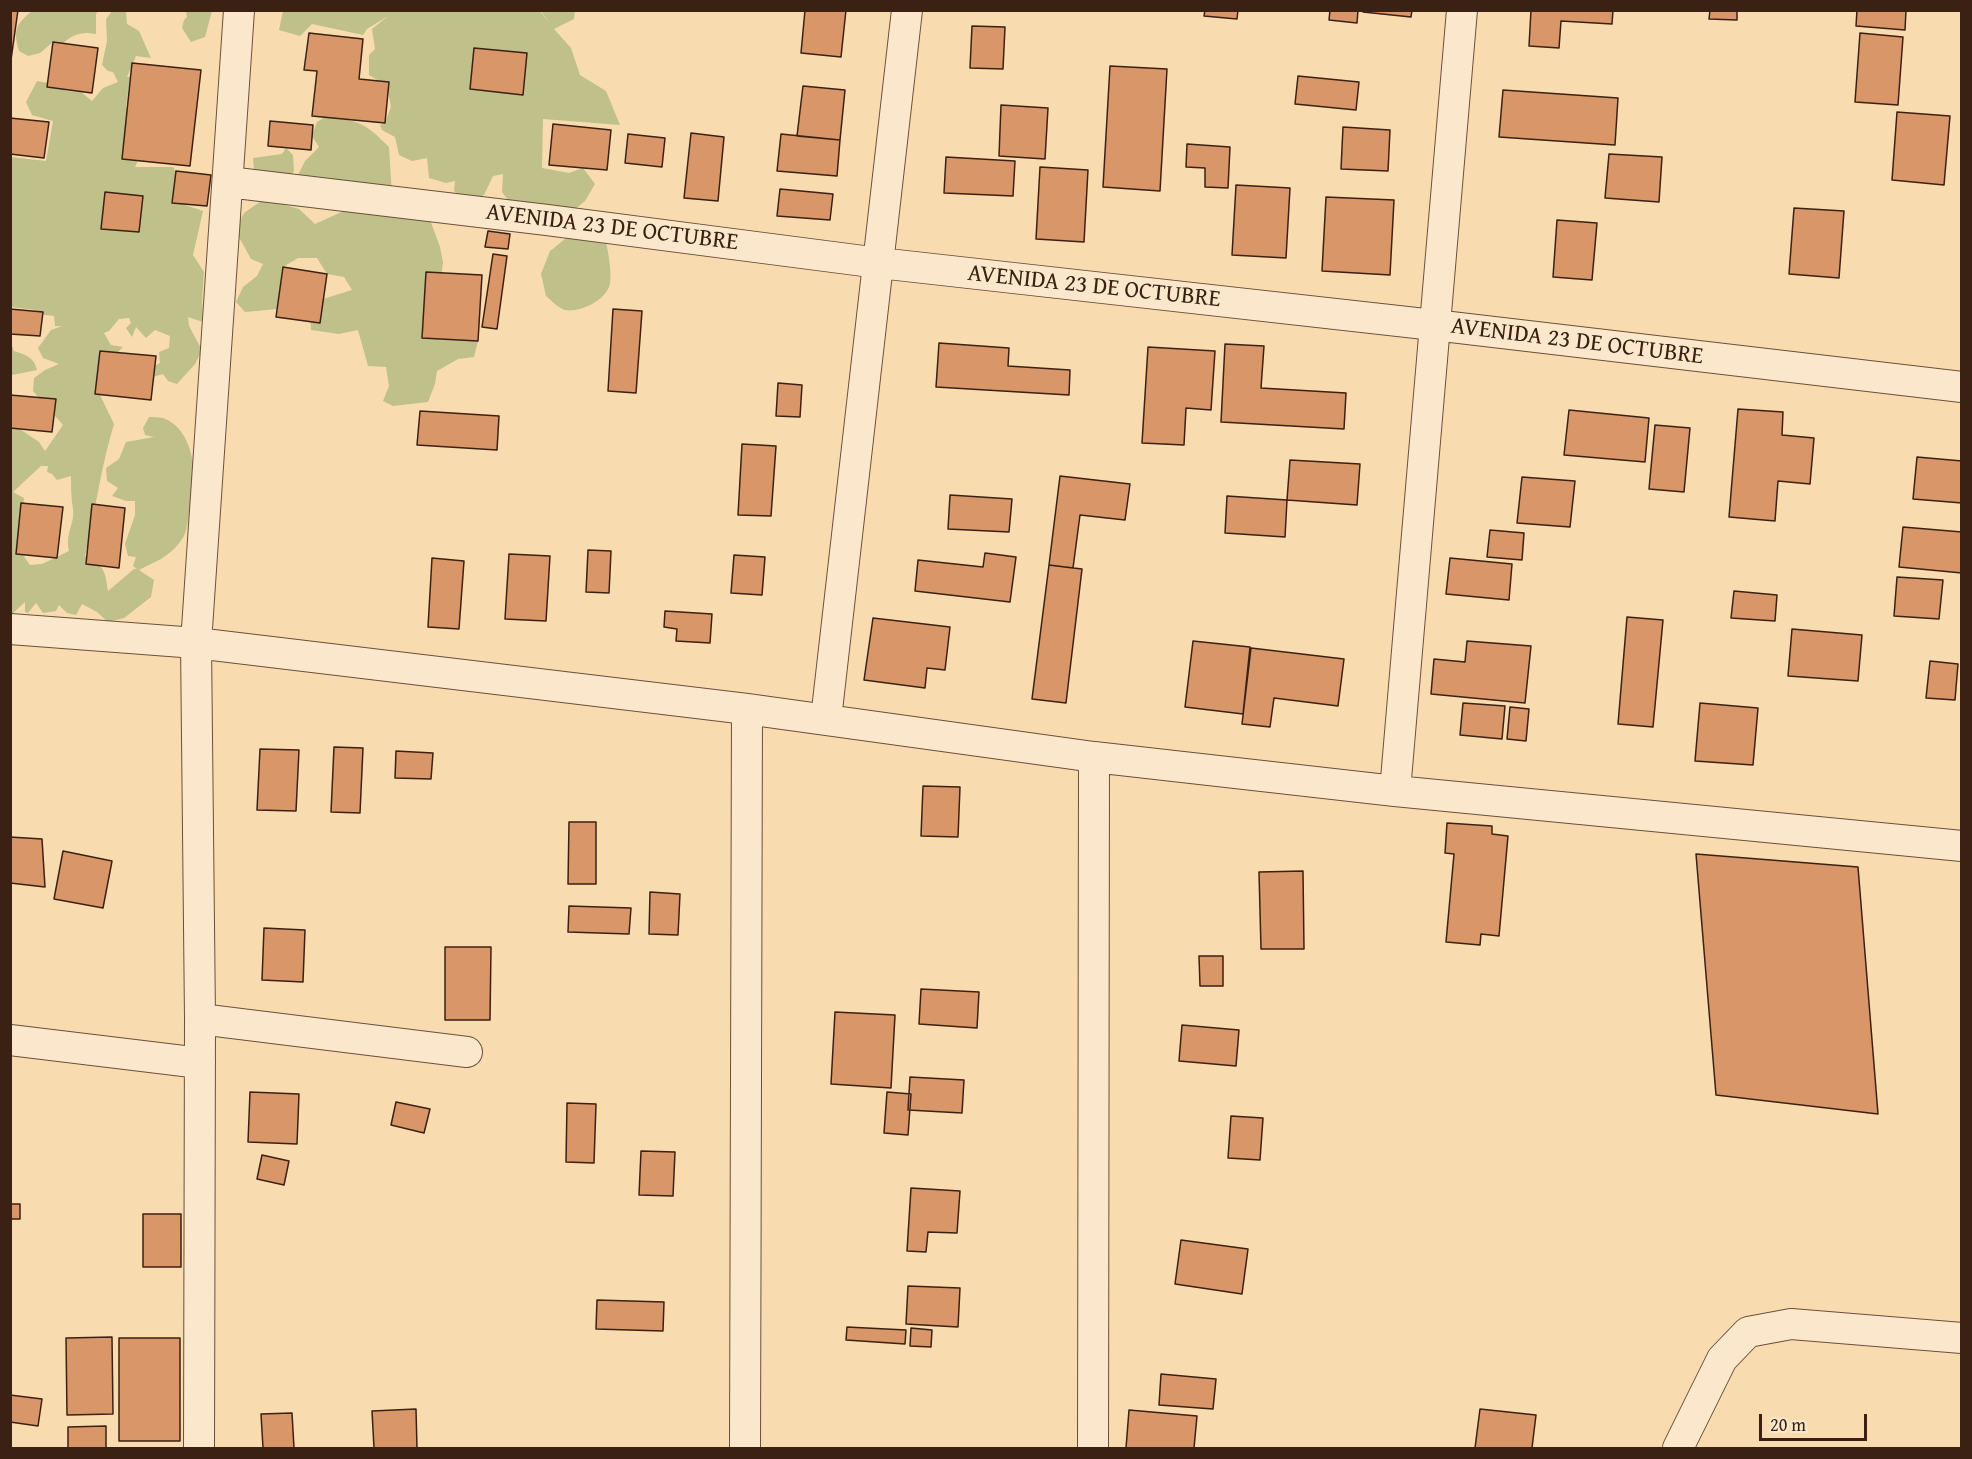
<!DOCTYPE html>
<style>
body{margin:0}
#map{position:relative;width:1972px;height:1459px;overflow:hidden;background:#f9dbb0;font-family:"Gentium Book Plus",serif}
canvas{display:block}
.frame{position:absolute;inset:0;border:12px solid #3b2113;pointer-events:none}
.scale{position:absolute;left:1759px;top:1414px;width:108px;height:27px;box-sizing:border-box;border:3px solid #3b2113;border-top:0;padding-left:8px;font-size:18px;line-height:21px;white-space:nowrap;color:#3b2113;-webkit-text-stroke:4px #fbe8cc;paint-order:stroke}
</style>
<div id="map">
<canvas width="1972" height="1459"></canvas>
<div class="frame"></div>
<div class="scale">20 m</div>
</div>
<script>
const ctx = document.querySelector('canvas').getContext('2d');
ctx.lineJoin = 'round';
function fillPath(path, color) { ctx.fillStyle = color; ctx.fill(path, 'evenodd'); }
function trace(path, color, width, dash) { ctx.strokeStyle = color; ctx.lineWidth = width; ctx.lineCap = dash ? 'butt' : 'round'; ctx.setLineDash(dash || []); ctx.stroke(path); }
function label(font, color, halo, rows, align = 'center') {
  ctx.font = font + ' "Gentium Book Plus",serif'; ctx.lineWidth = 4.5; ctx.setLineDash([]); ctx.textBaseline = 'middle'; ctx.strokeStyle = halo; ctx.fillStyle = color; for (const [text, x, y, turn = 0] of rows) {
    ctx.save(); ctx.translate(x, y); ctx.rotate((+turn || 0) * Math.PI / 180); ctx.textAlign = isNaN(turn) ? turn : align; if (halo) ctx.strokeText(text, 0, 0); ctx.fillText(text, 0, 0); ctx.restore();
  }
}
const green = new Path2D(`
 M188,10L212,11L205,37L191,42L182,28L184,20L187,17L186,12Z
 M539,10L549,22L541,11H575L574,19L554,29L571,48L580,75L606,91L620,125L543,119L542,168L569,173L583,168L595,184L585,201L569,214L513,207L502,192L503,174L493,176L484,195L467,203L454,191L455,181L446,183L429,178L427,158L412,161L399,155L395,137L382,130L380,125L385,123L391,107L387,86L369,75V55L375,49L372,29L388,16L367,29L363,35L312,24L300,36L279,30L283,11Z
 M32,11H98L96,14V34C82,31 73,34 62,44L53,42L40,53L28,56L19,51C13,30 16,24 32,11Z
 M112,11H126L127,24L139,31L151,58L136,56L127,77H130L126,107L131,111L142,151L135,167H173L182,181V204L203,211L193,255L204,272L202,301L203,322L188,317L189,326L202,350L195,364L177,384L168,381L163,374L153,377L150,368L160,363L159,352L169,348L170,336L155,330L146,338L136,327L132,337L126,328L131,323L129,318L119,319L109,331L104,333L111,345L123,347L110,360L100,395L114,424C101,467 95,512 85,556C105,566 105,571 108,591L134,569H137L133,566L136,557L128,556L125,544L135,515V501H126L112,496L118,488L107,481L106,468L119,459L126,442L154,437L145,435L143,428L149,417C153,417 159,417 163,418C195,429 199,481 190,507C187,518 189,531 180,542C169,557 155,562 139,570L154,580L151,597L124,618L108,622L97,612L82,604L76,615L67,613L59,605L56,611L43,613L36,603L28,613L25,612V602L11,615V423L39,442L45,451L63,425L33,391L34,378L45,370L59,364L43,358L38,348L51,330L62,326H55L54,316L38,314L36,310L11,307V157L46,161L53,121L32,115L26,102L37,81L54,84L67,91L81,92L92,101L103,88L118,82L113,72L108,71L102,65L107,41L106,19ZM41,466H48L47,472L52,474L57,480L71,476C71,487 71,498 73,509C75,524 65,533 69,551L42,564L30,565L19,549L24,498L13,492Z
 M325,117C359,120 365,123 389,147L392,196L429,217L440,247L443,262L439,294L461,323L478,341L474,357L458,359L437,371L435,384L428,402L393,406L383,401L389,386L386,367L368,366L358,330L339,334L311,330L310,312L323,299L352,290L344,277L327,274L317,258H298L283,267L277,309L245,312L236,302L243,287L257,276L263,264L251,259L235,230L244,213L264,199L299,209L315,224L346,210L307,191L298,175L305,161L319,147L312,136L317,122Z
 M286,148L293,155L294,171L282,189L254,170L253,158L282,154Z
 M575,231L605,239C608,249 613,277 609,287C604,301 579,313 565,310C558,308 551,300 546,296L541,274L550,251Z
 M11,343L14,351C26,355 34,357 37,370L12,375L11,384Z`);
const building = new Path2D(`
 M10,10H18L10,67Z
 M805,10H846L841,57L801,53Z
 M1205,10H1238L1237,19L1204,16Z
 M1330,10H1358L1357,23L1329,20Z
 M1363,10H1412L1411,17L1363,12Z
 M1531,10H1613L1612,24L1561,21L1559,48L1529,46Z
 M1710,10H1737V20L1709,19Z
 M1857,10H1906L1905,30L1856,26Z
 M972,26L1005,27L1003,69L970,68Z
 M309,33L363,39L359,79L389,82L385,123L312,116L317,71L304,70Z
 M1860,33L1903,37L1898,105L1855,102Z
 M53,42L98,48L92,93L47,87Z
 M474,48L527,53L523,95L470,89Z
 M132,63L201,70L190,166L122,159Z
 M1110,66L1167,69L1160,191L1103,187Z
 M1298,76L1359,82L1356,110L1295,104Z
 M803,86L845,90L840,140L797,136Z
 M1503,90L1618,98L1615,145L1499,137Z
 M1001,105L1048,108L1045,159L999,156Z
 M1897,112L1950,116L1944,185L1892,180Z
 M10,118L49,122L44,158L10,154Z
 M270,121L313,125L311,150L268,146Z
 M553,124L611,130L607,170L549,165Z
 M1343,127L1390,130L1388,171L1341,169Z
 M691,133L724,137L718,201L684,198Z
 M628,134L665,138L662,167L625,163Z
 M781,134L840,140L837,176L777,171Z
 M1187,144L1230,147L1228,188L1205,187V168L1186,167Z
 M1609,154L1662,157L1659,202L1605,198Z
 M946,157L1015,161L1013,196L944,193Z
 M1040,167L1088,170L1084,242L1036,239Z
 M176,171L211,175L207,206L172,203Z
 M1236,185L1290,188L1286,258L1232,255Z
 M780,189L833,194L830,220L777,216Z
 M105,192L143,196L139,232L101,229Z
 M1326,197L1394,200L1390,275L1322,271Z
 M1794,208L1844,211L1839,278L1789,274Z
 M1557,220L1597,223L1592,280L1553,277Z
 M488,231L510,234L508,249L485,247Z
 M493,254L507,256L497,329L482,327Z
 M283,267L327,274L320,323L276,317Z
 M426,272L482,275L478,341L422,338Z
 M10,309L43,312L40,336L10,334Z
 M613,309L642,311L636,393L608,391Z
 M939,343L1009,348L1008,366L1070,370L1069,395L936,387Z
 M1225,344L1264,346L1261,388L1346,393L1344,429L1221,422Z
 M1148,347L1215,351L1211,410L1186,408L1184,445L1142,443Z
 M100,351L156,356L151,400L95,394Z
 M778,383L802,385L800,417L776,416Z
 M10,395L56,399L52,432L10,428Z
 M1738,409L1783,412L1782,435L1814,438L1810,484L1778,481L1775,521L1729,517Z
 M1569,410L1649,418L1645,462L1564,455Z
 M420,411L499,416L497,450L417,445Z
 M1655,425L1690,428L1684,492L1649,489Z
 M742,444L776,446L771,516L738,515Z
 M1917,457L1962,461V503L1913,499Z
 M1290,460L1360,464L1357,505L1287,500Z
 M1060,476L1130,484L1125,520L1080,515L1073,568L1049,565Z
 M1522,477L1575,481L1570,527L1517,523Z
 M950,495L1012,499L1009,532L948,529Z
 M1227,496L1287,500L1285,537L1225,533Z
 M21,503L63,507L57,558L16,554Z
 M92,504L125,508L119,568L86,564Z
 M1903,527L1962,532V573L1899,567Z
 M1490,530L1524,533L1522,560L1487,557Z
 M588,550L611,551L609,593L586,592Z
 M985,553L1016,557L1010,602L915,591L918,560L983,567Z
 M509,554L550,556L546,621L505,619Z
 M734,555L765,557L762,595L731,593Z
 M432,558L464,561L459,629L428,627Z
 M1450,558L1512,564L1509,600L1446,594Z
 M1049,565L1082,569L1066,703L1032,699Z
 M1897,577L1943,580L1939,619L1894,616Z
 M1734,591L1777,595L1775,621L1731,618Z
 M665,611L712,614L710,643L676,641L677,629L664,627Z
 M1627,617L1663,620L1653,727L1618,724Z
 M873,618L950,627L945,670L927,668L925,688L864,680Z
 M1792,629L1862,635L1858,681L1788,676Z
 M1193,641L1250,647L1243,714L1185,707Z
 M1467,641L1531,646L1525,703L1431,694L1434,659L1465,662Z
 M1251,648L1344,659L1338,706L1274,698L1270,727L1242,724Z
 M1930,661L1958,664L1955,700L1926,698Z
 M1463,703L1505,706L1502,739L1460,735Z
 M1700,703L1758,708L1753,765L1695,761Z
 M1510,707L1529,709L1526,741L1507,739Z
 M334,747L363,748L360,813L331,812Z
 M260,749L299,750L296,811L257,810Z
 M396,751L433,753L431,779L395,778Z
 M923,786L960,787L958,837L921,836Z
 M569,822H596V884H568Z
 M1447,823L1492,826V834L1508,836L1499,936L1481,934L1480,945L1446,942L1454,854L1445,853Z
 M10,837L42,839L45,887L10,883Z
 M63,851L112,861L103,908L54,899Z
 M1696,854L1858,867L1878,1114L1716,1095Z
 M1303,871L1304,949H1261L1259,872Z
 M650,892L680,894L678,935L649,934Z
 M569,906L631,908L629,934L568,932Z
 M264,928L305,930L303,982L262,980Z
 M445,947H491L490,1020H445Z
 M1199,956H1223V986H1200Z
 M921,989L979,992L977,1028L919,1024Z
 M835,1012L895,1015L891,1088L831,1084Z
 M1182,1025L1239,1030L1236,1066L1179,1061Z
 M910,1077L964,1080L962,1113L908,1110Z
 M250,1092L299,1094L297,1144L248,1142Z
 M887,1092L911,1094L908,1135L884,1133Z
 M396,1102L430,1109L424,1133L391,1125Z
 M567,1103L596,1104L594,1163L566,1162Z
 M1231,1116L1263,1118L1260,1160L1228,1158Z
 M641,1151L675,1152L673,1196L639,1195Z
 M262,1155L289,1161L284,1185L257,1179Z
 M911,1188L960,1191L957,1233L928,1232L926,1252L907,1251Z
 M10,1204H20V1219H10Z
 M143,1214H181V1267H143Z
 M1181,1240L1248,1249L1242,1294L1175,1284Z
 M908,1286L960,1288L958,1327L906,1324Z
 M597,1300L664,1302L663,1331L596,1329Z
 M847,1327L906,1330L905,1344L846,1340Z
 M911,1328L932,1330L931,1347L910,1346Z
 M112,1337L113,1414L67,1415L66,1338Z
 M119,1338H180V1441H119Z
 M1161,1374L1216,1379L1213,1409L1159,1405Z
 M10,1395L42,1399L38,1426L10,1422Z
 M416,1409L417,1448H374L372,1411Z
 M1480,1409L1536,1415L1532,1448H1475Z
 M1129,1410L1197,1416L1194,1448H1126Z
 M292,1413L294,1448H263L261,1414Z
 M106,1426V1448H68V1427Z`);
const street = new Path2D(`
 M228,182L547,220L879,263L1434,325L1962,387
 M10,629L196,643L747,709L1094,757L1395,791L1962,846
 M826,719L907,10
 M1395,791L1462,10
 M200,1019L467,1052
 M10,1040L200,1063
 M199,1448L200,1019L196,643L239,10
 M745,1448L747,709
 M1093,1448L1094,757
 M1678,1448L1722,1359L1748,1332L1791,1324L1962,1338`);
const streetNames = [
 ["AVENIDA 23 DE OCTUBRE",612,228,7],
 ["AVENIDA 23 DE OCTUBRE",1094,287,6],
 ["AVENIDA 23 DE OCTUBRE",1577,342,7]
];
fillPath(green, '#bfc08a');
fillPath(building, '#d99668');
trace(building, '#3b2113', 1.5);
trace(street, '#6a503a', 32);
trace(street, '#fbe8cc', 30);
label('24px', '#3b2113', '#fbe8cc', streetNames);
</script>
